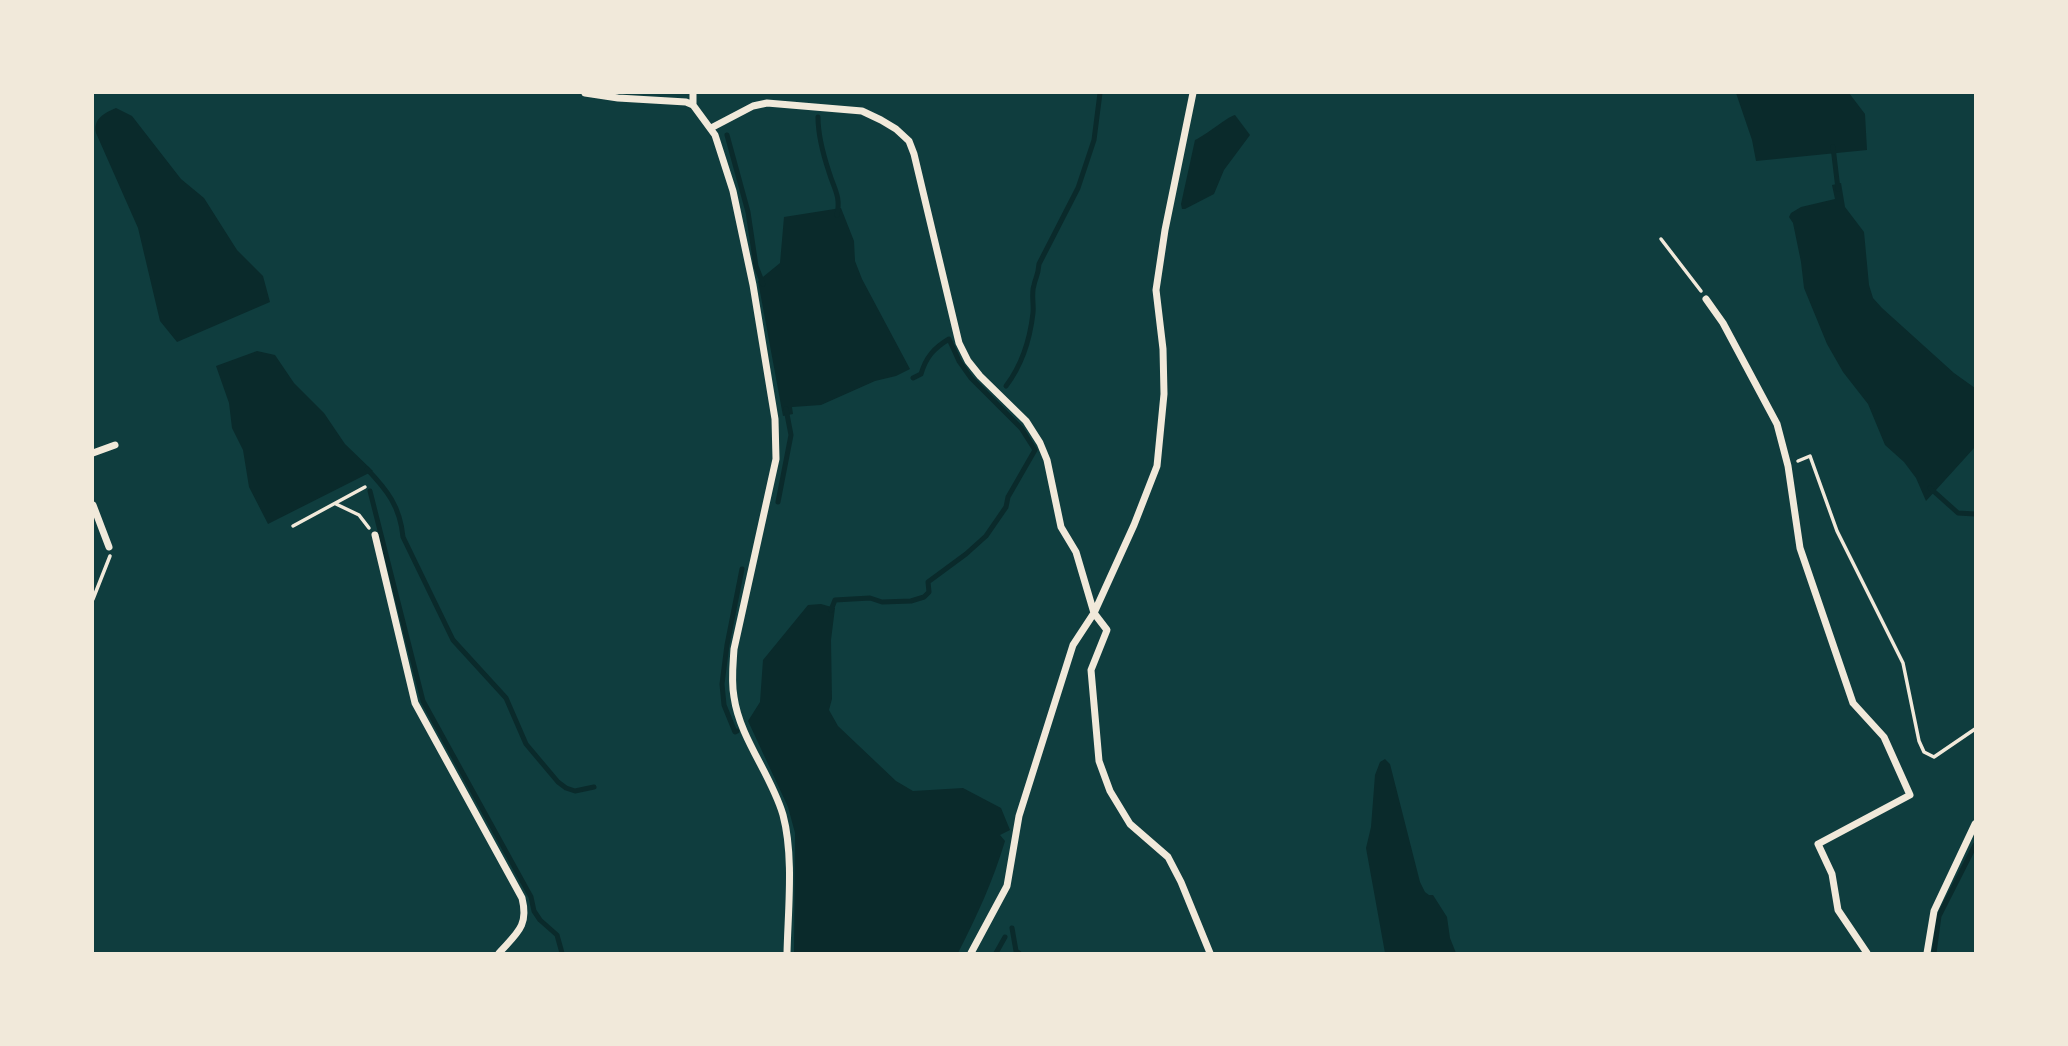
<!DOCTYPE html>
<style>
body{margin:0}
#map{position:relative;width:2068px;height:1046px;overflow:hidden;background:#0f3d3e;font-family:Literata,serif}
canvas{display:block}
.frame{position:absolute;inset:0;border:94px solid #f1e9da;pointer-events:none}
</style>
<div id="map">
<canvas width="2068" height="1046"></canvas>
<div class="frame"></div>
</div>
<script>
const ctx = document.querySelector('canvas').getContext('2d');
ctx.lineJoin = 'round';
function fillPath(path, color) { ctx.fillStyle = color; ctx.fill(path, 'evenodd'); }
function trace(path, color, width, dash) { ctx.strokeStyle = color; ctx.lineWidth = width; ctx.lineCap = dash ? 'butt' : 'round'; ctx.setLineDash(dash || []); ctx.stroke(path); }
const water = new Path2D(`
 M1736,93H1849L1865,114L1867,150L1756,161L1752,140Z
 M116,108L132,116L181,179L204,198L237,250L263,276L270,302L177,342L160,321L138,228L96,133C93,119 104,113 116,108Z
 M1235,115L1250,135L1224,170L1214,194L1185,209H1182L1181,204L1195,140C1206,135 1227,117 1235,115Z
 M1841,183L1845,207L1864,232L1869,285L1873,298L1882,308L1954,373L1975,388V447L1926,501L1916,478L1904,462L1885,445L1868,404L1843,372L1827,344L1804,288L1801,262L1793,223L1789,217L1791,213L1801,207L1835,199L1832,185Z
 M841,208L854,241L855,261L862,279L910,369L896,376L875,381L821,405L792,407L793,414L783,416L758,281L780,263L784,217Z
 M257,351L275,355L294,383L324,413L345,444L373,471L268,524L249,487L243,450L232,428L229,403L216,366Z
 M821,604L835,608L831,640L832,699L829,710L838,726L896,781L913,791L963,788L1001,808L1010,830L1000,835L1005,841C993,881 977,916 958,953H794L795,833L788,807L748,721L760,702L763,660L808,605Z
 M1385,759L1390,764L1420,882L1425,892L1429,895H1433L1447,917L1450,938L1456,953H1385L1366,848L1371,827L1375,775L1380,762Z`);
const stream = new Path2D(`
 M818,117C818,135 823,154 829,172C834,189 841,196 837,215
 M727,135L748,212L756,266L763,284
 M1833,147L1838,189
 M1006,386C1022,365 1030,339 1033,313C1034,304 1031,294 1034,285C1036,276 1038,276 1039,264L1078,188L1094,140L1100,93
 M367,469C387,490 400,506 403,537L453,640L506,698L526,744L558,782L566,788L575,791L594,787
 M1930,488L1958,513L1975,514
 M370,491L423,701L531,897L534,911L540,920L557,935L562,953
 M778,502L791,435L786,409
 M831,610L835,600L870,598L882,602L911,601L924,597L929,592L928,582L966,554L986,536L1006,507L1008,497L1035,450L1021,428L971,378L959,361L949,339C934,348 926,357 921,374L913,378
 M737,731L735,732L724,705L722,684L727,645L742,569
 M1012,928L1016,951L1019,953
 M996,953L1005,937
 M1934,953L1939,916L1975,845`);
const path = new Path2D(`
 M1661,239L1701,291
 M1798,461L1810,456L1837,531L1903,663L1919,741L1924,752L1934,757L1975,729
 M336,504L359,515L369,528
 M293,526L365,487
 M93,599L110,556`);
const minor = new Path2D(`
 M585,93L618,98L686,102L693,105L715,135L733,191L753,285L775,419L776,459L734,649C733,665 731,681 734,697C740,739 771,774 783,815C794,856 788,910 787,953
 M693,93V105
 M711,128L753,106L767,103L862,111L881,120L896,129L909,141L914,154L959,343L968,361L980,376L1026,421L1040,443L1047,460L1061,527L1076,552L1094,613L1107,630L1091,670L1099,761L1110,791L1130,824L1168,857L1181,882L1210,953
 M1706,299L1723,323L1777,424L1788,466L1800,548L1853,703L1884,737L1910,795L1818,844L1832,874L1838,910L1867,953
 M93,453L115,445
 M93,505L109,547
 M375,535L415,703L522,898C529,926 517,933 499,953
 M971,953L1007,886L1019,816L1073,645L1094,613L1134,525L1157,466L1164,394L1163,349L1156,290L1165,230L1193,93
 M1927,953L1934,911L1975,824`);
fillPath(water, '#0a2a2b');
trace(stream, '#0a2a2b', 5);
trace(path, '#f1e9da', 3.5);
trace(minor, '#f1e9da', 7);
</script>
